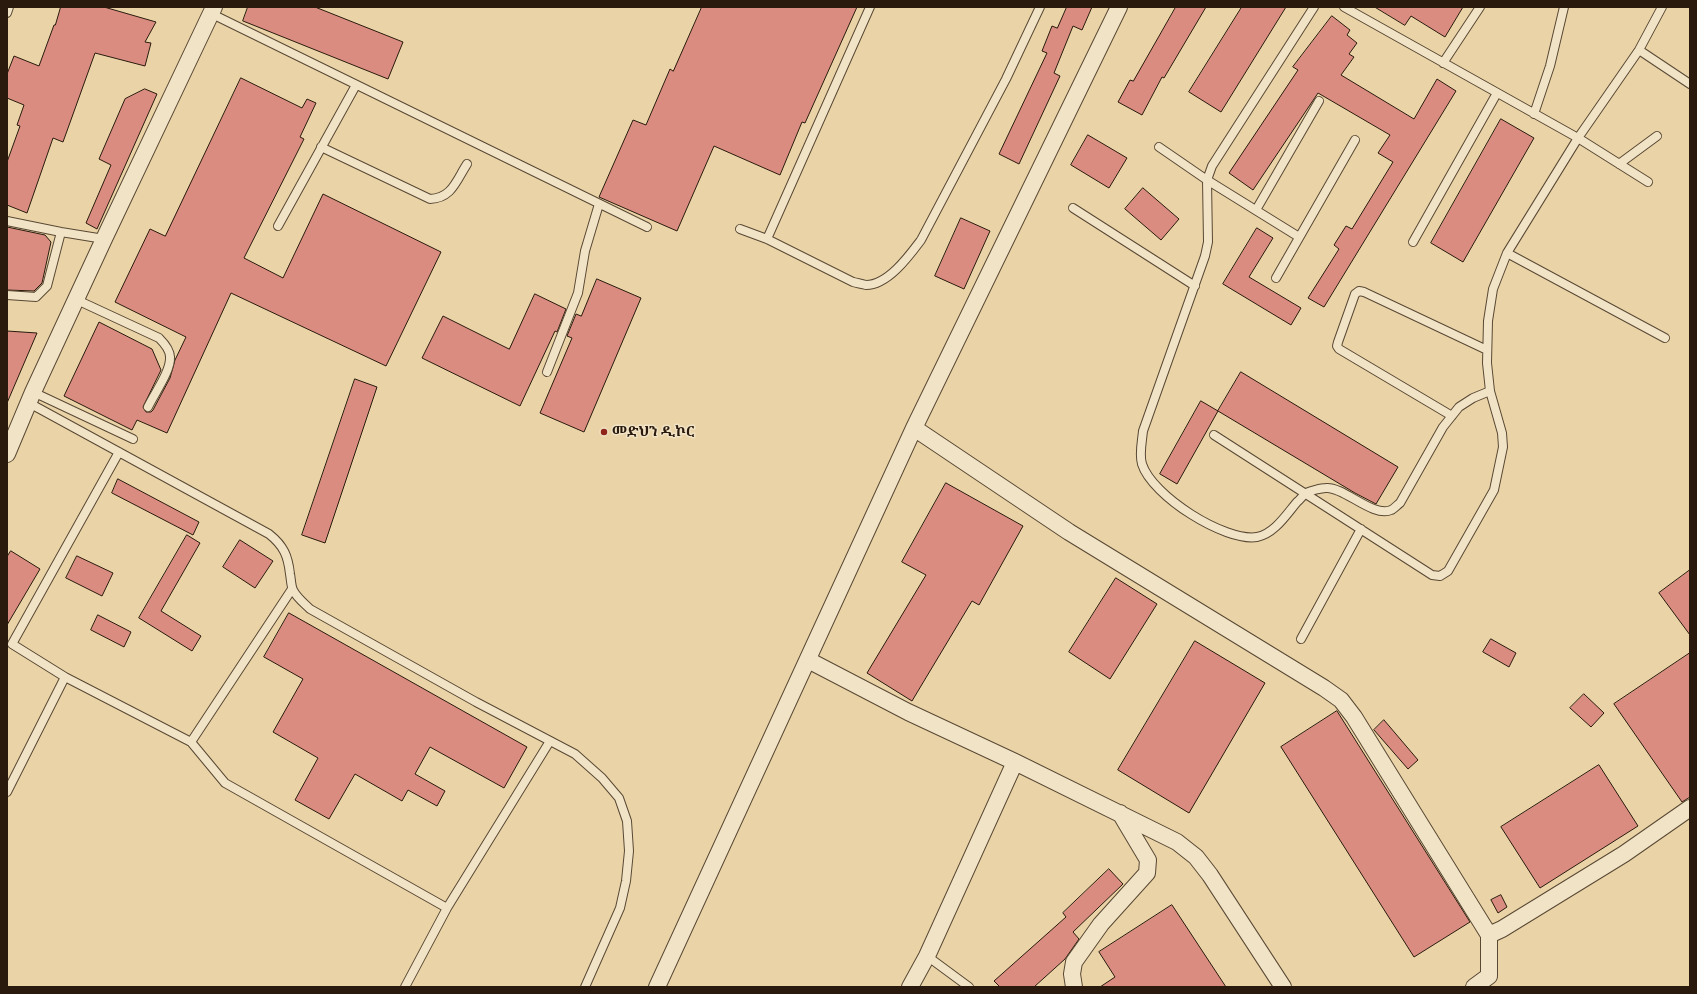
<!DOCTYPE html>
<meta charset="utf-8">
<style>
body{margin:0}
#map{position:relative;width:1697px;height:994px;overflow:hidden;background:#ead4a7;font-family:"EB Garamond",serif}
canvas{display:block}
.frame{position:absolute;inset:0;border:8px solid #291a0d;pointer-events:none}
</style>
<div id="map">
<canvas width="1697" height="994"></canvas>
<div class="frame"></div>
</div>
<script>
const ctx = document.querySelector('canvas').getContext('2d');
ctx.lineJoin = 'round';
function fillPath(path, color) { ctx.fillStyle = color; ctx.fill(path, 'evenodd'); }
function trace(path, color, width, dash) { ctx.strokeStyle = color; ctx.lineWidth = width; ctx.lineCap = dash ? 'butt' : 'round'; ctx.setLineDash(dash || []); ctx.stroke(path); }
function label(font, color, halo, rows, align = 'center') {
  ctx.font = font + ' "EB Garamond","Noto Serif Ethiopic",serif'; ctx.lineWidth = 3; ctx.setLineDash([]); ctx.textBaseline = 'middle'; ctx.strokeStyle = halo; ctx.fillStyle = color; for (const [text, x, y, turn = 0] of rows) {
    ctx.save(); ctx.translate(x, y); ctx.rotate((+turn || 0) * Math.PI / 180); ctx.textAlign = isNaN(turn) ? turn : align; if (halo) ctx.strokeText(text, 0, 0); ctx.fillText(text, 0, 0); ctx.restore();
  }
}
const building = new Path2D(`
 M61,7H104L156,22L145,42L151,43L145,66L95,53L63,142L53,138L27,213L7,205V162L20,126L17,125L24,105L7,98V74L14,56L39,66L54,25H55Z
 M248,7H315L403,42L388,79L243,21Z
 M702,7H857L805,123L802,122L780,175L714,146L677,231L599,197L633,120L646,125L670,69L673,71Z
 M1067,7H1092L1082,30L1073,26L1054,73L1060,76L1019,164L999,154L1047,53L1042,51L1052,26L1057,28Z
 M1176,7H1206L1164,78L1162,77L1142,115L1118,102L1130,80L1133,81Z
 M1242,7H1286L1221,112L1189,92Z
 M1375,7H1463L1445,37L1411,16L1405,25Z
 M1332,16L1350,30L1347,35L1357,43L1349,54L1354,57L1341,75L1414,119L1437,79L1456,91L1324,307L1308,298L1339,249L1334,245L1346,226L1352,229L1393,162L1378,153L1390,135L1318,93L1253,190L1229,173L1298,70L1293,67Z
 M241,78L302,108L307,99L316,103L300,137L304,139L244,258L283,278L323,194L441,252L386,366L231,293L167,433L137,420L132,430L64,396L99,322L152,349L161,370L143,407L146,412H151L153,410L170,378L175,360L186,337L115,302L150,229L165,236Z
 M145,89L157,94L97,229L86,223L111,165L99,159L125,99Z
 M1501,119L1534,138L1463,262L1431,243Z
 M1088,135L1127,158L1109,188L1071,165Z
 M1143,188L1179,219L1161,240L1125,209Z
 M961,218L990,231L964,289L935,276Z
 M7,227L45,235L51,242L42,283L34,291L7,290Z
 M1257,228L1273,238L1249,277L1301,308L1291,325L1223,284Z
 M597,279L641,298L584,432L540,413L572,338L567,336L576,314L581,316Z
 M535,294L566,309L557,332L555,331L520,406L422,358L443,316L509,349Z
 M7,331L37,333L7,403Z
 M1241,372L1398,467L1376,504L1355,493L1218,411Z
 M355,379L377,387L325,543L302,535Z
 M1201,401L1218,411L1177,484L1160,474Z
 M118,479L199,522L193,535L112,493Z
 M946,483L1023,526L979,605L972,601L912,701L867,673L926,575L902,562Z
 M187,535L200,543L161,611L201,636L192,651L139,618Z
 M240,540L273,561L255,588L223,567Z
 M11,551L40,569L7,625V557Z
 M77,556L113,573L102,596L66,578Z
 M1690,570V635L1659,593Z
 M1116,578L1157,604L1110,679L1069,652Z
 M289,613L527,747L504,788L430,747L415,774L445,791L437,806L408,790L402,801L355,774L329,819L295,800L318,758L273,732L303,679L264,657Z
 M98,615L131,632L124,647L91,630Z
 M1491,639L1516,653L1509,667L1483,652Z
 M1195,641L1265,683L1189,813L1118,770Z
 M1690,653V797L1682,802L1614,704Z
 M1584,694L1604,713L1591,727L1570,708Z
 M1337,711L1470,922L1414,957L1281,747Z
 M1384,720L1418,760L1408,769L1374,730Z
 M1599,765L1638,826L1540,888L1501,827Z
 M1109,869L1123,884L1073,932L1079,939L1065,959L1034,987H1000L994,981L1066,917L1063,913Z
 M1501,895L1507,907L1498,913L1491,900Z
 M1172,905L1226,987H1100L1115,977L1099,952Z`);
const lane = new Path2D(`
 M1314,7L1212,166L1207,180L1208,242L1205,256L1143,431C1142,442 1139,454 1142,464C1152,496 1225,542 1257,537C1274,534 1286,515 1297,502C1300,500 1303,495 1306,493C1310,491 1321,488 1326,488C1343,486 1373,518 1391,510C1394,509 1397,505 1400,503L1443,427L1459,407L1473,398L1490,391
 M1344,7L1578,138L1648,182
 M7,13L9,7
 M212,14L647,227
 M1639,50L1690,84
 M1443,63L1480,7
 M1534,114L1550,66L1564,7
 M321,147L430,199C452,198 456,181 467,164
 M1159,147L1207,180L1299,237
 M1619,164L1657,136
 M1073,208L1195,286
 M1256,210L1319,101
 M7,221L61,232L104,239
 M278,226L356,85
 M740,229L767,239L853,282C857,283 862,284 866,285C888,285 909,256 921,240L1006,79L1040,7
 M767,239L870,7
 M1413,242L1497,93
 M1507,253L1665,338
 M1276,278L1355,140
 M7,295L36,297L47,286L61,232
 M77,300L159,338C164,343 170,350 170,357C171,371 154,394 148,407
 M547,372L578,293L585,251L599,204
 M33,392L133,439
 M29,403L269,534C284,546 288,556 290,574C291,579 291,586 293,590C297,598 304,603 310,609L476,702L575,754L602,778L619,798L627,821L629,851L626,881L620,908L585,987
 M1452,416L1339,349L1337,346L1338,342L1355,294L1359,291L1364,292L1487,350
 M1214,435L1432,575L1440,576L1448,571L1494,490L1503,447L1502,433L1490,391L1487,363L1488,321L1493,289L1507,253L1578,138L1639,50L1662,7
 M1301,639L1361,529
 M65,677L12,644L119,452
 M191,742L292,589
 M7,792L65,677L191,742L225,783L447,908L405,987
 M447,908L550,741
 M927,956L969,987`);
const street = new Path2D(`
 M914,428L1069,532L1324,688L1341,700L1354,717L1489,935
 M7,454L33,392L104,239L214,7
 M808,660L908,712L1015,762L1177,842L1196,857L1210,875L1283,987
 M657,987L914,428L1119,7
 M910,987L927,956L1015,762
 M1074,987L1072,974L1074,962L1101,924L1147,873L1148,860L1120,813
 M1474,987L1489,976V935L1502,929L1624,854L1690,808`);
const markers = [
 [604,432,4,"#8f2418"]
];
const poiNames = [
 ["መድህን ዲኮር",612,432]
];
fillPath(building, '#da8c80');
trace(building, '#291a0d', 1);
trace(lane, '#594834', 10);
trace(street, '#594834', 18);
trace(lane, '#f1e3c6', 8);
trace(street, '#f1e3c6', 16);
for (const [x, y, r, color] of markers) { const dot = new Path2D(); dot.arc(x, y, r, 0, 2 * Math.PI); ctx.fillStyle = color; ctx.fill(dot); trace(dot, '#f1e3c6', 1.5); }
label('bold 14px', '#291a0d', '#f1e3c6', poiNames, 'left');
</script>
